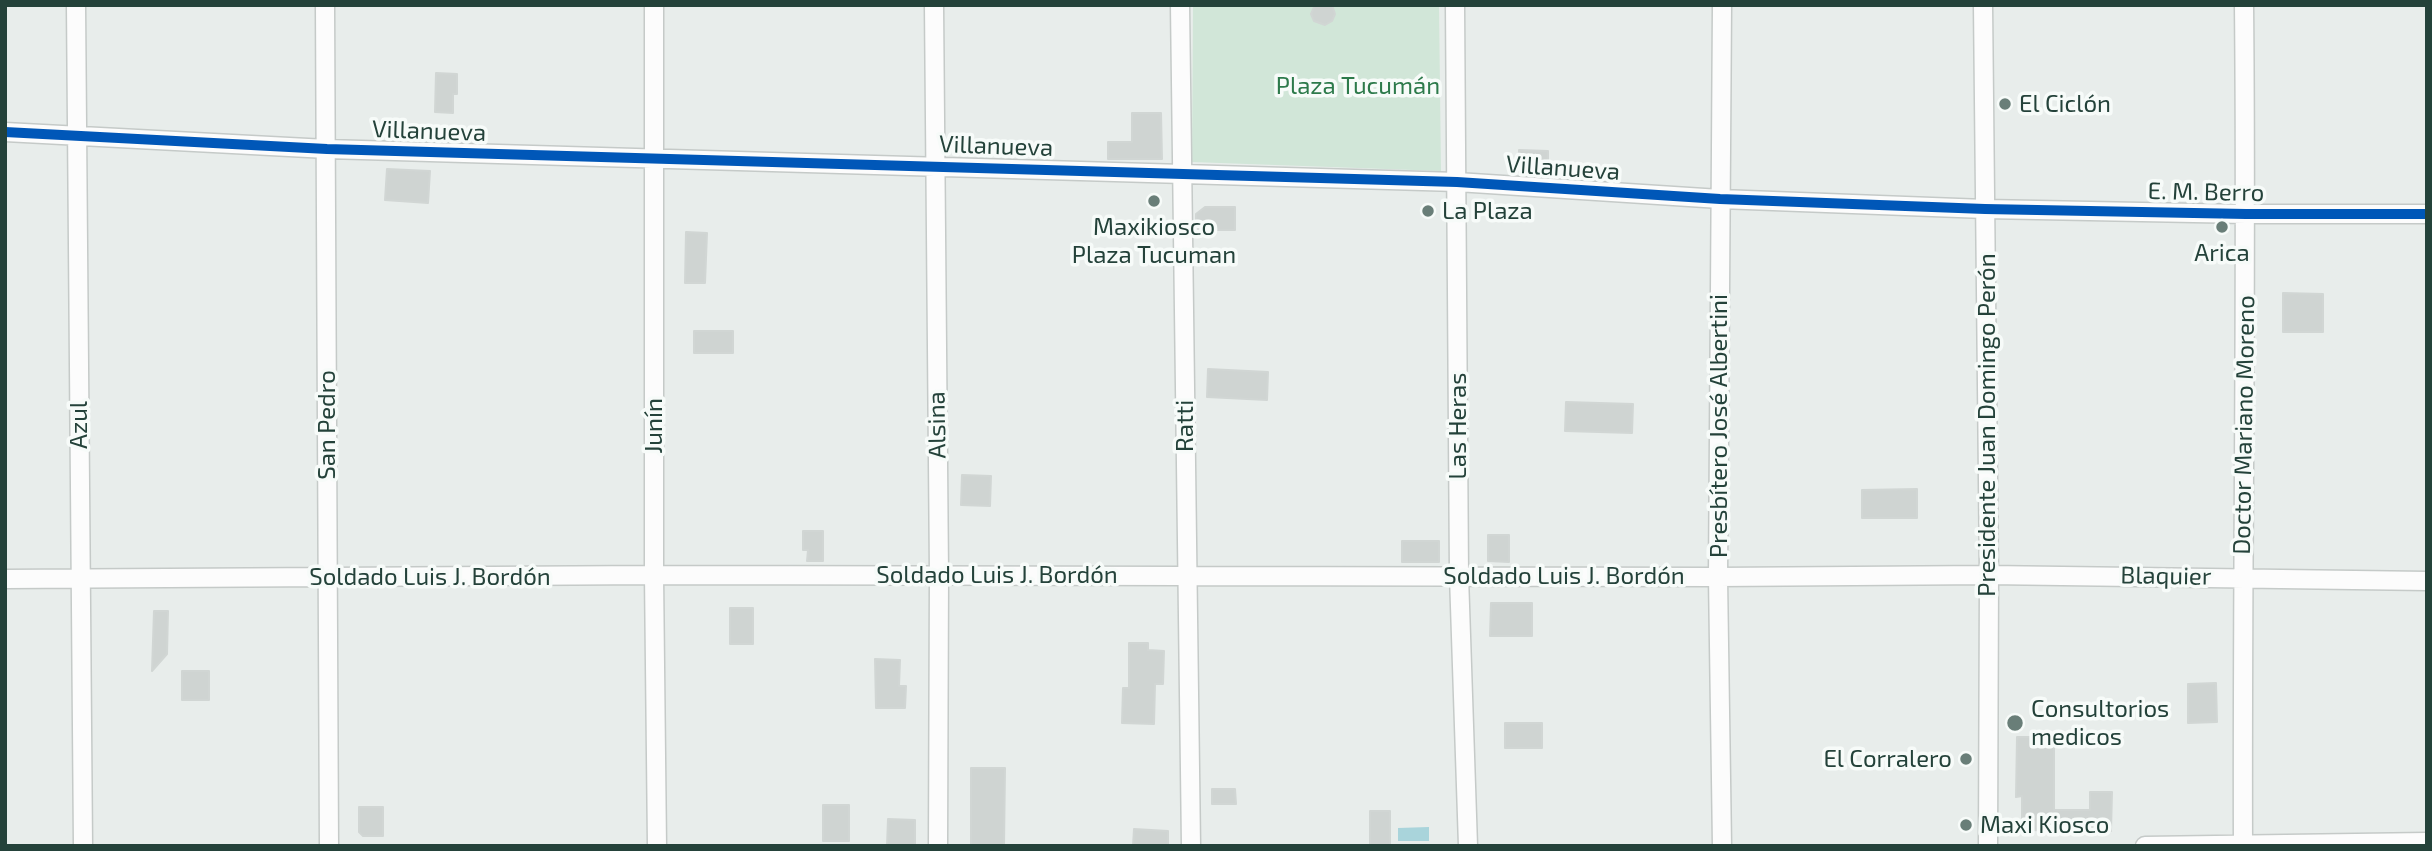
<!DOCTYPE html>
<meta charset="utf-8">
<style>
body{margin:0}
#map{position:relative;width:2432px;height:851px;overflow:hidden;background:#e8edeb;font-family:"Exo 2",sans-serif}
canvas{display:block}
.frame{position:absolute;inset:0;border:7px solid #24423a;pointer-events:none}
</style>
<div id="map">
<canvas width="2432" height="851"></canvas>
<div class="frame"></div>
</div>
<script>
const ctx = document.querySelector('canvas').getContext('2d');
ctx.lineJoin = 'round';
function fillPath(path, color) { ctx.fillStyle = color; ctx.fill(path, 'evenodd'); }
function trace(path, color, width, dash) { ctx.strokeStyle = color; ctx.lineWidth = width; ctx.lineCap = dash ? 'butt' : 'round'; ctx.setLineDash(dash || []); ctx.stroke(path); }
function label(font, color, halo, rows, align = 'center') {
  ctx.font = font + ' "Exo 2",sans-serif'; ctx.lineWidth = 7; ctx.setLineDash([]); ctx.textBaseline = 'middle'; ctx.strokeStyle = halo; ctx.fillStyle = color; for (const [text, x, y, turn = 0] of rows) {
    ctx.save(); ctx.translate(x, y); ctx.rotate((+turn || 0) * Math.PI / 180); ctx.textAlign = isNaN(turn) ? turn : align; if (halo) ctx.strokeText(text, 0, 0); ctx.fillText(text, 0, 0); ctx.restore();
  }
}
const green = new Path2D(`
 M1193,5H1439L1441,171L1192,162Z`);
const water = new Path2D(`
 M1429,827V841H1398V828Z`);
const building = new Path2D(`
 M1315,5H1332L1335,14L1332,21L1325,25L1314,21L1311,14Z
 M436,73L457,74V94H453V113L435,112Z
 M1132,113H1161L1162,159H1108V142H1132Z
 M1519,150L1548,151V173L1519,172Z
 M387,169L430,171L428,203L385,200Z
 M1205,207H1235V230H1196V214Z
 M686,232L707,233L705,283H685Z
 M2283,293L2323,294V332H2283Z
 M694,331H733V353H694Z
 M1208,369L1268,372L1267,400L1207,397Z
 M1566,402L1633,404L1632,433L1565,431Z
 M962,475L991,476L990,506L961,505Z
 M1917,489V518H1862V490Z
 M803,531H823V561H807L808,550H803Z
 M1488,535H1509V562L1488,561Z
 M1402,541H1439V562H1402Z
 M1491,603H1532V636H1490Z
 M730,608H753V644H730Z
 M154,611H168L167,654L152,671Z
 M1129,643H1148V650L1164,651L1163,684H1155L1154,724L1122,723L1123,688H1129Z
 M875,659L900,660L899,686H906L905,708H876Z
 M182,671H209V700H182Z
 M2216,683L2217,722L2188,723V684Z
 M1505,723H1542V748H1505Z
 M2017,737H2045V747H2054V810H2090V792H2112L2111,831L2022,830V796L2016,797Z
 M971,768H1005L1004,846H971Z
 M1212,789H1235L1236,804H1212Z
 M823,805H849V841H823Z
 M359,807H383V836H363L359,832Z
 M1370,811H1390V846H1370Z
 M888,819L915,820V846H887Z
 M1134,829L1168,831V846H1133Z`);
const minor = new Path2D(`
 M76,5L83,846
 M325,5L329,846
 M654,5V575L657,846
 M934,5L939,574L938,846
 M1180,5L1191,846
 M1455,5L1459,576L1468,846
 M1722,5L1718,577L1722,846
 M1983,5L1989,575L1988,846
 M5,132L327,149L1457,182L1720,199L1985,209L2246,214H2427
 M5,579L654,575L1718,577L1989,575L2427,581
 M2145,846L2427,842
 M2243,846C2242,566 2247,285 2244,5`);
const cycleway = new Path2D(`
 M5,132L327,149L1457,182L1720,199L1985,209L2246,214H2427`);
const markers = [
 [2005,104,7,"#697e78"],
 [1154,201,7,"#697e78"],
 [1428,211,7,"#697e78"],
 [2222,227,7,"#697e78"],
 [2015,723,9,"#697e78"],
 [1966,759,7,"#697e78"],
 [1966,825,7,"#697e78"]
];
const parkNames = [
 ["Plaza Tucumán",1358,86]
];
const poiNames = [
 ["El Ciclón",2019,104],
 ["La Plaza",1442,211],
 ["Maxikiosco",1154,227,"center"],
 ["Plaza Tucuman",1154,255,"center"],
 ["Arica",2222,253,"center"],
 ["Consultorios",2031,709],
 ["medicos",2031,737],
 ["El Corralero",1952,759,"right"],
 ["Maxi Kiosco",1980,825]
];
const streetNames = [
 ["Villanueva",429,131,2],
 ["Villanueva",996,146,2],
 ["Villanueva",1563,168,4],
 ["E. M. Berro",2206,192,1],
 ["Azul",79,425,-90],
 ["San Pedro",327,425,-90],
 ["Alsina",937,425,-91],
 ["Presidente Juan Domingo Perón",1987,425,-90],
 ["Doctor Mariano Moreno",2244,425,-89],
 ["Junín",654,426,-90],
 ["Ratti",1185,426,-90],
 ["Las Heras",1458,426,-90],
 ["Presbítero José Albertini",1719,426,-90],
 ["Soldado Luis J. Bordón",997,575],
 ["Soldado Luis J. Bordón",1564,576],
 ["Blaquier",2166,576,1],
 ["Soldado Luis J. Bordón",430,577]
];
fillPath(green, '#d1e6d8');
fillPath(water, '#a9d4db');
fillPath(building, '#cfd4d2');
trace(building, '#d1d6d4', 2);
trace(minor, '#c5cac8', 21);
trace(minor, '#fcfcfc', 18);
trace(cycleway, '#0057b8', 10);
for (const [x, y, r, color] of markers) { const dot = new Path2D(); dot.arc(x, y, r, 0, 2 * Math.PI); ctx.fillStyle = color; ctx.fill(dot); trace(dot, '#f7fbf9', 2.5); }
label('24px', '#2d7a4b', '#f7fbf9', parkNames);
label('24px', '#24423a', '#f7fbf9', poiNames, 'left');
label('24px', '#24423a', '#f7fbf9', streetNames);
</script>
